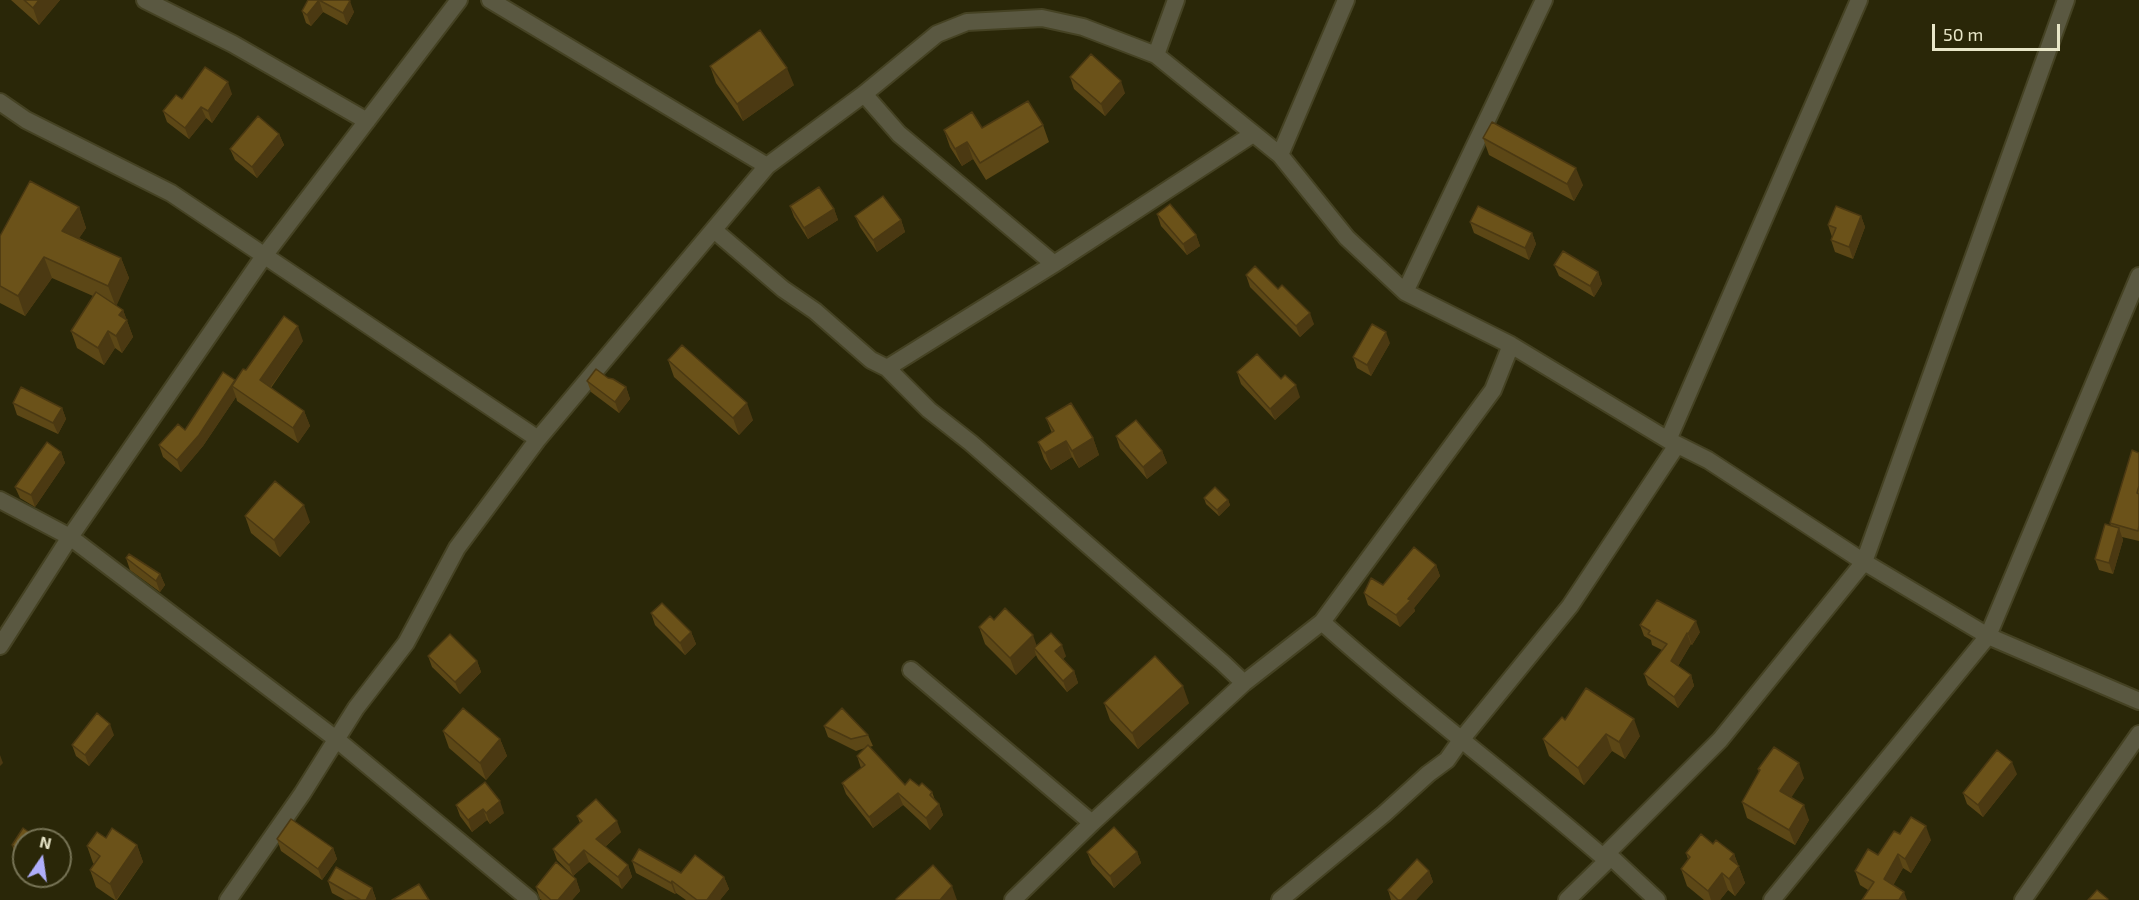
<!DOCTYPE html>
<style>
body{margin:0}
#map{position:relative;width:2139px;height:900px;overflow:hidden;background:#2a2708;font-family:"Exo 2",sans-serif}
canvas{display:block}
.north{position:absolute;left:12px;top:828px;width:60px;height:60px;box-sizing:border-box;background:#2a2708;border:2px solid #767355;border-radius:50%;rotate:13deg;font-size:16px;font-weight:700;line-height:24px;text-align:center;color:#e8e6c8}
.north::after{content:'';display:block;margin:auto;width:21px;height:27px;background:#afaefa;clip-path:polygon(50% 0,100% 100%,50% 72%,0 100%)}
.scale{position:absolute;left:1932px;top:24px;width:128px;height:27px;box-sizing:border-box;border:3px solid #e8e6c8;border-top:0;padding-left:8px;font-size:18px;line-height:21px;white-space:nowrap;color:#e8e6c8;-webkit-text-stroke:4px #2a2708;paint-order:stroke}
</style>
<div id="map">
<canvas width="2139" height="900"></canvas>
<div class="north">N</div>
<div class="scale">50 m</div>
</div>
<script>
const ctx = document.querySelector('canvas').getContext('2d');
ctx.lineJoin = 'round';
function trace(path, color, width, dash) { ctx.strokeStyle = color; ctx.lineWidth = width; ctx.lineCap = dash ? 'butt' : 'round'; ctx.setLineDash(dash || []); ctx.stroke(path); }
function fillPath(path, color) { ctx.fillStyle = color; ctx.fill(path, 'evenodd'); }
const minor = new Path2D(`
 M145,0L233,44L367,121
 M490,0L767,166
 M1156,55L1176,0
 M864,94L899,134L1054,264
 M0,102L26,120L171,193L538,439
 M1280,155L1346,0
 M714,230L783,289L815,311L871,360L887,368L929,410L971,443L1223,663L1244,683
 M1405,292L1544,0
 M887,368L1054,264L1253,134
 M1668,440L1859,0
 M0,500L70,537L336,739L530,900
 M1322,622C1413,704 1511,777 1603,857H1611L1657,900
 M0,646L70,537L264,256L459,0
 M911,670L1092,823
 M1603,857L1720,740L1864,562L2066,0
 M228,900L302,794L356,708L406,643L457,548L538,439L767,166L864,94L937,34L967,22L1042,18L1083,27L1156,55L1280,155L1347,238L1405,292L1511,345L1668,440L1708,460L1864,562L1988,636L2139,701
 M1013,900L1092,823L1244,683L1322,622L1493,390L1511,345
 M1280,900L1384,814L1428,774L1447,760L1461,740L1570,606L1677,445
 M1567,900L1611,857
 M1772,900L1988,636L2139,276
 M2023,900L2139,734`);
const wall = new Path2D(`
 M11,0H60L39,25Z
 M308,0H348L354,12L347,25L323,12L311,26L306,23L302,11Z
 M710,66L794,85L743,121L716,83Z
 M1070,77L1125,93L1105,116L1074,89Z
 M232,94L212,123L206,118L189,139L167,122L163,111L182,99Z
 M1043,125L1049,142L986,180L973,159L962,166L950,147L944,130Z
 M279,134L284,145L257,178L235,160L230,149Z
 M1483,138L1583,185L1574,201L1489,155Z
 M790,206L834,209L838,220L808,239L794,217Z
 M79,207L86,228L79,238L121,258L129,278L116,305L123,310L133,337L122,353L115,348L104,365L77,348L71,331L93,296L52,278L25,316L0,303V236Z
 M1157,214L1196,235L1200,246L1187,255L1161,226Z
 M855,216L901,220L905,232L877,252L860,227Z
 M1861,216L1865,227L1853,259L1835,252L1831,240L1832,237L1828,225Z
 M1470,222L1532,233L1536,244L1529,260L1474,233Z
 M1554,265L1598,272L1602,284L1594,297L1559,276Z
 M1246,275L1278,289L1314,324L1300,337L1250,287Z
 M303,341L271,388L304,411L310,426L298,443L237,401L236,397L203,446L181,472L163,457L159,445L185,430L246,370Z
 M1390,343L1371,376L1357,368L1353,357Z
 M668,360L753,420L739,435L674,377Z
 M1237,372L1300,397L1275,420L1241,384Z
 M608,378L626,387L630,399L619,413L591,392L587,381Z
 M13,403L62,408L66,419L58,434L17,415Z
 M1046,418L1093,438L1099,455L1079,468L1072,457L1051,470L1044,459L1038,442L1052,433Z
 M1116,436L1162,451L1167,463L1147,479L1120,448Z
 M61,452L65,463L35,507L20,498L15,487Z
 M2139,453V541L2122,537L2123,540L2113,574L2099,570L2095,559L2111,526L2110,523Z
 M1204,498L1228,500L1230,505L1219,516L1206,504Z
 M245,516L310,522L280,557L251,533Z
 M126,558L160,574L165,585L160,592L130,570Z
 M1436,565L1440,576L1414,608L1415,611L1400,627L1368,605L1364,593Z
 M651,613L691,632L696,644L685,655L655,625Z
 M994,620L1036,646L1066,656L1063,659L1074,671L1078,683L1067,692L1038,659L1036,655L1016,675L985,644L979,627Z
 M1640,625L1700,632L1692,645L1691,644L1678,666L1691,675L1694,686L1678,708L1648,685L1644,674L1662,650L1652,645L1651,640L1644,636Z
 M428,656L477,661L481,672L460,694L432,667Z
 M1104,703H1189L1138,749L1110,720Z
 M1565,720L1640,736L1625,759L1612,751L1584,785L1549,756L1543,739Z
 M824,726L868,735L873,746L869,747L905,785L919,786L932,792L935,800L939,804L943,815L930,830L903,805L873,828L846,794L842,783L861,768L857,756L865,748L856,751L828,737Z
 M443,731L500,739L507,756L486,780L449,748Z
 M114,735L89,766L76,756L72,745Z
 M1758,769L1804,778L1791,797L1809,820L1795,845L1747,818L1742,802L1759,772Z
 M2017,774L1983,817L1967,804L1963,793Z
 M456,805L504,813L490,824L487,820L472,832L460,816Z
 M577,816L621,832L605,847L628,865L632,877L622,889L589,862L573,876L557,860L553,849L580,823Z
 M1900,834L1931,840L1911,873L1903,868L1893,885L1868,890L1860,885L1855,871L1878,855Z
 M106,838L137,845L143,862L117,900H115L96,887L90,870L94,864L93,863L87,846Z
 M277,839L333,848L337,859L322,880L281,851Z
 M24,840V862L16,857L12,845Z
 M1713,844L1734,854L1745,883L1735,896L1728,890L1720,900H1704L1687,886L1681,869L1688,859L1686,853Z
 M1087,852H1137L1141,863L1114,888L1092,864Z
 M632,861L681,873L724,877L729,889L720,900H686L676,893L675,894L636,873Z
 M1429,871L1433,882L1416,900H1391L1388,890Z
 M576,879L580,891L572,900H542L540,899L536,887Z
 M328,881L372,888L376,899L345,900L332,893Z`);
const shadedWall = new Path2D(`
 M39,0H60L39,25L33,8Z
 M319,0L323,12L311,26L307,15Z
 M350,1L354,12L347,25L343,13Z
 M787,68L794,85L743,121L737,104Z
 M1121,81L1125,93L1105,116L1101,104Z
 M228,82L232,94L212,123L208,111Z
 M201,107L206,118L189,139L185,128Z
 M279,134L284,145L257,178L252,167Z
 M967,142L973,159L962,166L955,149Z
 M1576,168L1583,185L1574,201L1567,184Z
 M79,207L86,228L70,252L62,231Z
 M834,209L838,220L808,239L804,228Z
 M1861,216L1865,227L1853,259L1849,247Z
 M901,220L905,232L877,252L873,240Z
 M1532,233L1536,244L1529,260L1525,248Z
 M1196,235L1200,246L1187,255L1183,244Z
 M44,257L52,278L25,316L18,296Z
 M121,258L129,278L116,307L108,286Z
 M1598,272L1602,284L1594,297L1590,286Z
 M123,310L133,337L122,353L116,336L119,315Z
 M1310,313L1314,324L1300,337L1296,326Z
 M298,326L303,341L265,395L260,380Z
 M108,331L115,348L104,365L98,348Z
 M1386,332L1390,343L1371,376L1367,365Z
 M235,380L232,386L236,397L203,446L181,472L177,460Z
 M1296,385L1300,397L1275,420L1270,409Z
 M626,387L630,399L619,413L615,402Z
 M747,403L753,420L739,435L733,418Z
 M62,408L66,419L58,434L53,423Z
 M304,411L310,426L298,443L293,428Z
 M1093,438L1099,455L1079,468L1072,451Z
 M1066,441L1072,457L1051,470L1045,453Z
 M1162,451L1167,463L1147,479L1143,467Z
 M61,452L65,463L35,507L31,495Z
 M1228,500L1230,505L1219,516L1217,510Z
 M304,505L310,522L280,557L274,540Z
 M2119,528L2123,540L2113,574L2109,563Z
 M1436,565L1440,576L1414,608L1415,611L1400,627L1396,615Z
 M160,574L165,585L160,592L156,581Z
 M1696,621L1700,632L1692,645L1688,634Z
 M691,632L696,644L685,655L680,643Z
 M1687,633L1691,644L1675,671L1671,661Z
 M1033,635L1039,652L1034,648L1036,655L1016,675L1010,658Z
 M1062,645L1066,656L1059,662L1055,651Z
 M477,661L481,672L460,694L455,682Z
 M1074,671L1078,683L1067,692L1063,681Z
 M1691,675L1694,686L1678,708L1674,697Z
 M1183,686L1189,703L1138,749L1132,733Z
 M1634,719L1640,736L1625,759L1619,742Z
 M110,724L114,735L89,766L85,755Z
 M1606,734L1612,751L1584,785L1578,768Z
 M500,739L507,756L486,780L480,763Z
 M0,755L3,763L0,766Z
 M2012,762L2017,774L1983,817L1978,805Z
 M1799,763L1804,778L1786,806L1780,791Z
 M898,793L903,805L873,828L869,817Z
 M500,801L504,813L490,824L486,813Z
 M939,804L943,815L930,830L926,818Z
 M1804,805L1809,820L1795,845L1789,830Z
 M483,809L487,820L472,832L468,820Z
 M617,821L621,832L600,851L596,839Z
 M1926,826L1931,840L1911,873L1905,859Z
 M137,845L143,862L116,900L110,884Z
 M333,848L337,859L322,880L318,869Z
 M584,850L589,862L573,876L569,865Z
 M1137,852L1141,863L1114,888L1110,876Z
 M1734,854L1745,883L1735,896L1729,879L1730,859Z
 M1898,854L1903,868L1889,893L1884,879Z
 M628,865L632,877L622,889L618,877Z
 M1429,871L1433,882L1416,900H1401Z
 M1722,873L1728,890L1720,900H1711L1708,891Z
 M724,877L729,889L720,900H707Z
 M576,879L580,891L572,900H558Z
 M672,881L676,893L675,894L671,883Z
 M952,886L957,900H940Z
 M372,888L376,900H366Z
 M1904,892L1907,900H1899Z`);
const building = new Path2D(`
 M24,0H39L33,8Z
 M308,0H348L350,1L343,13L319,0L307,15L302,11Z
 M760,30L787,68L737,104L710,66Z
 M1091,54L1121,81L1101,104L1070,77Z
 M205,67L228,82L208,111L201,107L185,128L163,111L176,95L182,99Z
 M1028,101L1043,125L980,163L967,142L955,149L944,130L972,112L982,128Z
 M258,116L279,134L252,167L230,149Z
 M1492,122L1576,168L1567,184L1483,138Z
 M30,181L79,207L62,231L121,258L108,286L44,257L18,296L0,286V236Z
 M819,187L834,209L804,228L790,206Z
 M883,196L901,220L873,240L855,216Z
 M1170,204L1196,235L1183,244L1157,214Z
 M1478,206L1532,233L1525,248L1470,222Z
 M1836,206L1861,216L1849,247L1831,240L1836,228L1828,225Z
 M1563,251L1598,272L1590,286L1554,265Z
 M1255,266L1278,289L1282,285L1310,313L1296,326L1246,275Z
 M96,292L123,310L119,315L127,320L116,336L108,331L98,348L71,331Z
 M284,316L298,326L260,380L304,411L293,428L232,386L243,369L246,370Z
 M1372,324L1386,332L1367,365L1353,357Z
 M682,345L747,403L733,418L668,360Z
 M1257,354L1281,379L1285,375L1296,385L1270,409L1237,372Z
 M596,369L608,378L613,379L626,387L615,402L587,381Z
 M223,372L235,380L199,435L177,460L159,445L178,424L185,430Z
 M21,387L62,408L53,423L13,403Z
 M1071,403L1093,438L1072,451L1066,441L1045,453L1038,442L1054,431L1046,418Z
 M1136,420L1162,451L1143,467L1116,436Z
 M47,442L61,452L31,495L15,487Z
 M2132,450L2139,453V486L2137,493L2139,494V526L2138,531L2110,523Z
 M275,481L304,505L274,540L245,516Z
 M1215,487L1228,500L1217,510L1204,498Z
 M2105,524L2119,528L2109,563L2095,559Z
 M1414,547L1436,565L1408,599L1411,600L1396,615L1364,593L1371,578L1383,585Z
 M129,554L160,574L156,581L126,558Z
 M1657,600L1696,621L1688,634L1687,633L1671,661L1691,675L1674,697L1644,674L1667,644L1648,634L1650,631L1640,625Z
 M662,603L691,632L680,643L651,613Z
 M1005,608L1033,635L1010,658L979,627L990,616L994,620Z
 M1051,633L1062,645L1055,651L1074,671L1063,681L1034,648Z
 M450,634L477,661L455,682L428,656Z
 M1155,656L1183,686L1132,733L1104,703Z
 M1586,688L1634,719L1619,742L1606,734L1578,768L1543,739L1562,717L1565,720Z
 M463,708L500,739L480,763L443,731Z
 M842,708L868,735L851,739L824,726Z
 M97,713L110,724L85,755L72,745Z
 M868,745L905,785L910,779L919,786L922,783L932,792L930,795L939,804L926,818L898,793L869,817L842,783L865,765L857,756Z
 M1774,747L1799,763L1780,791L1804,805L1789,830L1742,802L1760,770L1758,769Z
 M1997,750L2012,762L1978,805L1963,793Z
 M485,782L500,801L486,813L483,809L468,820L456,805Z
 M596,799L617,821L596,839L628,865L618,877L584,850L569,865L553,849L582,821L577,816Z
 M1911,817L1926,826L1905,859L1898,854L1884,879L1904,892L1899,900H1862L1874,882L1855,871L1868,849L1878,855L1894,831L1900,834Z
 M291,819L333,848L318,869L277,839Z
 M1114,827L1137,852L1110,876L1087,852Z
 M23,828L41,840H24V853L12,845Z
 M112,828L137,845L110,884L90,870L100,856L87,846L97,832L106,838Z
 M1701,834L1713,844L1716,840L1734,854L1730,859L1739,866L1729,879L1722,873L1708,891L1681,869L1690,857L1686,853Z
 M639,849L681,873L695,855L724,877L707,900H697L672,881L671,883L632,861Z
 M1417,859L1429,871L1401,900H1398L1388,890Z
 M556,862L576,879L558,900H551L536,887Z
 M933,865L952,886L940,900H897L896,899Z
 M336,867L372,888L366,900H361L328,881Z
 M419,884L429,900H392Z
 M2097,890L2108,899L2107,900H2088Z`);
trace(minor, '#454223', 20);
trace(minor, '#5a5841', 16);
fillPath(wall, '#5c4716');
fillPath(shadedWall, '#4b3912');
fillPath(building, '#6b5219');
trace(building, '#4b3912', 1.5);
</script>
